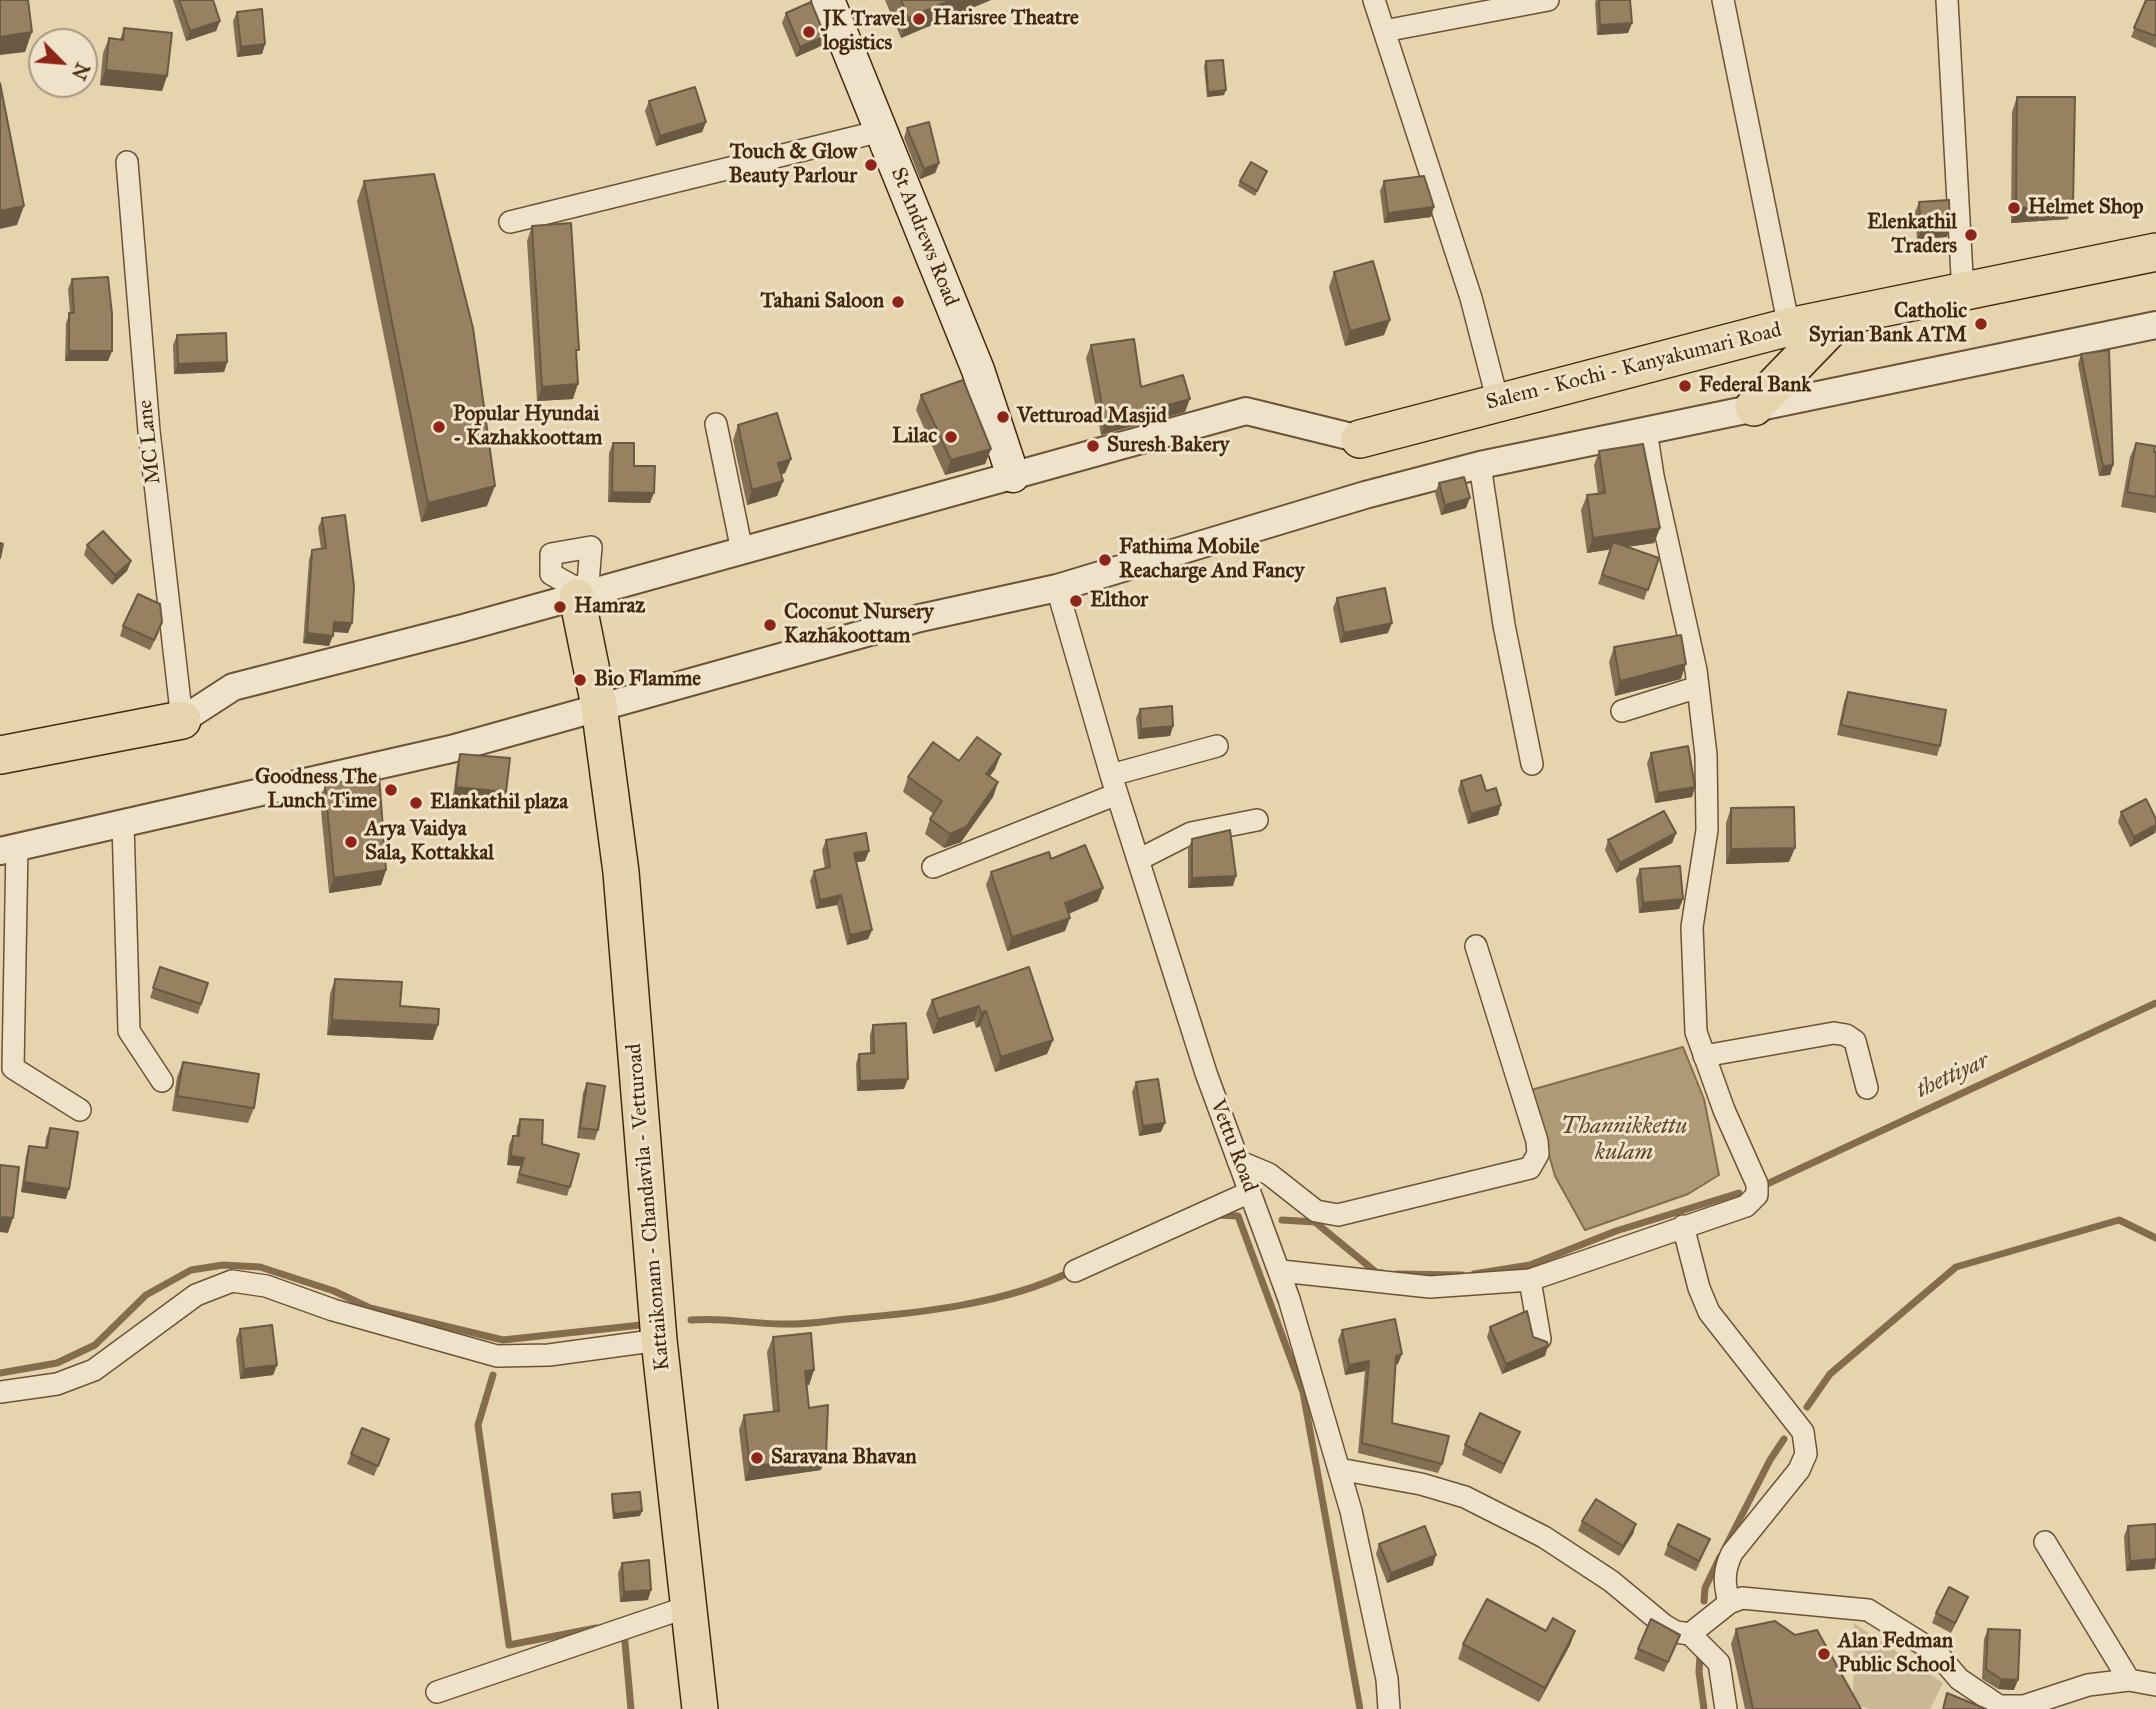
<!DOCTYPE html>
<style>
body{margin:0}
#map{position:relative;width:2156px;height:1709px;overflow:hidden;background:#e5d4ae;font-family:"IM FELL Great Primer",serif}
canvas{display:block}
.north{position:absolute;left:28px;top:28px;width:70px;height:70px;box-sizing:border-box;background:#eee3ca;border:2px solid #aa987e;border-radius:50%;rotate:115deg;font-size:19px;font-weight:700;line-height:28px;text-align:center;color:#44280d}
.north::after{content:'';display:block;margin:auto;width:24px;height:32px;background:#8f2418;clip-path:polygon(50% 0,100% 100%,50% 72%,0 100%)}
</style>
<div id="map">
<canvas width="2156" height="1709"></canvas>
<div class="north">N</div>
</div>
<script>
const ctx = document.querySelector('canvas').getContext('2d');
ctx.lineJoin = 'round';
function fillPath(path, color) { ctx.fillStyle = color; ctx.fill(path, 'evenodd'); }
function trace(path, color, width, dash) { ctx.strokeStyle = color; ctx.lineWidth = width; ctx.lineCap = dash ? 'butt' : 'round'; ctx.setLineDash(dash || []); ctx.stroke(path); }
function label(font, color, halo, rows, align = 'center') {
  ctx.font = font + ' "IM FELL Great Primer",serif'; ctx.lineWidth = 6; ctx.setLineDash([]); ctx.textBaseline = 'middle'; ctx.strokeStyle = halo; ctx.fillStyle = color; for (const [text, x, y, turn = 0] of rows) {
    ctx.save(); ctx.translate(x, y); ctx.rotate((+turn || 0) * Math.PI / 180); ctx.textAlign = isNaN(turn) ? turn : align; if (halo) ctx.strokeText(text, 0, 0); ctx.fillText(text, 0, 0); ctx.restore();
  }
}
const green = new Path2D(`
 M1854,1623L1943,1683L1930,1709H1869L1853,1703Z`);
const water = new Path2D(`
 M1683,1047L1704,1099L1719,1175L1688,1194L1585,1230L1555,1176L1531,1090Z`);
const stream = new Path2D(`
 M1767,1184L2156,1003
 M1216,1215L1238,1216L1303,1392L1360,1709
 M1282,1220L1315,1222L1377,1273H1382
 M1397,1274L1462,1275
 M1474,1274L1530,1265L1616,1231L1739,1193
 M691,1320C723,1317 751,1324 782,1324C804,1325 826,1321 847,1319C919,1313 1006,1304 1072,1271
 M0,1373L57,1363L95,1345L146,1295L191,1270L223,1265L260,1267L334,1291L370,1308L503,1340L650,1324
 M493,1375L478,1425L509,1645L596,1628
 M1807,1407L1830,1374L1956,1267L2119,1220L2156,1238
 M1726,1546L1770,1460L1784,1439
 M1704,1601L1705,1588L1720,1557
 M624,1631L631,1709
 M1700,1654L1699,1672L1704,1709`);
const minor = new Path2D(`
 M1374,0L1471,298L1498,402
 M1723,0L1789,327
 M1947,0L1963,294
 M1384,31L1548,0
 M127,162L149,431L182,720
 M510,222L881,131
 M716,424L742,551
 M1480,465L1504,625L1532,764
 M576,588L551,574V554L591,547L588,583L576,588L577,597
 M1057,588L1111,775L1206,1073L1289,1299L1351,1511L1387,1679L1389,1709
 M1622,711L1698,687
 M1111,775L1217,746
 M123,823L129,1031L162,1081
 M17,846L13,1068L80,1110
 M1138,860L1191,833L1257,820
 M933,867L1117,794
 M1704,1056L1834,1033L1846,1035L1855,1041L1867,1088
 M1238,1161L1269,1174L1316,1211L1338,1215L1530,1168L1538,1154L1537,1141L1476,946
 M1683,1226L1699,1288L1709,1312L1803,1432L1806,1454L1799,1470L1732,1553C1723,1572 1724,1583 1729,1603
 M1075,1271L1250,1192
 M1281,1271L1430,1287L1530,1280L1746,1206L1757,1195V1184L1724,1110L1696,1032L1692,927L1707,830L1706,755L1696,670L1653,476L1646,430
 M1530,1280L1540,1339
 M0,1392L57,1384L94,1370L196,1295L232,1281L266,1286L333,1310L497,1356L549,1355L659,1340
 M1339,1469L1421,1484L1465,1497L1544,1537L1611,1581L1664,1625L1676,1632L1690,1634L1729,1603L1742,1598L1868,1610L1937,1653L1959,1679L1999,1706H2024L2088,1685L2129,1680L2156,1685
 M2045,1542L2129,1680
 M1690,1634L1719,1663L1726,1709
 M437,1692L690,1606`);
const tertiary = new Path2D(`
 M182,720L233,687L463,628L1246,411L1360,439
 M0,851L451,749L920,618L1057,588L1365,495L1480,465L2156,325`);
const secondary = new Path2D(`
 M828,0L978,370L1013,476`);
const primary = new Path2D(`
 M577,597L599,706L621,872L659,1340L700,1709`);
const trunk = new Path2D(`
 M1754,407L1840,318
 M1360,439L1789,327L2156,252
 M0,755L182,720`);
const wall = new Path2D(`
 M173,0H213L220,21L216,31L186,41Z
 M885,0H991L901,38Z
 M1596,0H1630L1632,23L1628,33L1597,35L1595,3Z
 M2146,0H2156V48L2131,37Z
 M237,12L265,44L262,54L237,57L233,21Z
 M786,13L825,36L821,46L796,57L782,23Z
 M124,28L167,76L162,91L100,85L103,53L109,38L120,40Z
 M1206,61L1224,95L1207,97L1204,66Z
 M2017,97L2068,219L2011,223L2012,112Z
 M649,101L706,122L702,132L656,146L645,111Z
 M907,128L939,163L935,173L920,179L904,138Z
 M1267,171L1255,196L1238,186L1240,181Z
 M364,181L487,506L421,522L357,201Z
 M1384,181L1431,217L1384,223L1380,191Z
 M1919,202L1947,237L1917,239L1915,212Z
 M532,226L576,358L573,399L537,401L527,241Z
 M1334,272L1384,335L1345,346L1329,287Z
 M72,279L112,351L108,361H65L66,323L70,313L68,289Z
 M177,335L227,362L224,372L174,374L173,345Z
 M1091,345L1141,387L1185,412L1101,435L1086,358Z
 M2081,354L2113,465L2110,475L2099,476L2078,364Z
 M921,395L991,449L985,464L945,475L916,410Z
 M738,425L791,459L785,473L781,475L783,481L777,496L747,505L733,440Z
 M613,443L634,466L650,503L608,502L609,453Z
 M2136,443L2156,452V513L2121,507L2130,457Z
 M1599,451L1660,528L1654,543L1626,547L1659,558L1644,600L1598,584L1610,549L1587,553L1581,510L1587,495L1598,494L1594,465Z
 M1439,483L1466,508L1441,515L1435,493Z
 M322,518L352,623L348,633L333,632L329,646L303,643L309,560L312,550L321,549L318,528Z
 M87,545L131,561L127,571L112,585L84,555Z
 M1337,598L1388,633L1340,643L1333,608Z
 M123,626L159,632L150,650L120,636Z
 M1614,647L1681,679L1615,696L1609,662Z
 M1848,692L1940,746L1937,756L1837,735L1844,702Z
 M1140,709L1173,726L1170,736L1138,739L1136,718Z
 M1651,753L1695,787L1692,797L1655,803L1647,763Z
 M460,754L506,792L502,802L453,797L457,764Z
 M959,761L995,769L990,776L998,782L993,797L961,842L944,848L925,834L930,819L934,814L903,792L908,777Z
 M1461,781L1486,791L1498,815L1468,824L1458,790Z
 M325,785L386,870L381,885L329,893L320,800Z
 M1731,808L1789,862L1726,864V823Z
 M2121,812L2156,819V830L2155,833L2130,847L2118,822Z
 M1676,833L1672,843L1616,873L1605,850L1608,840Z
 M1192,839L1233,886L1188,888V849Z
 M826,840L865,861L857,862L872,930L868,939L847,945L837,905L816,909L810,881L814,871L825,869L822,850Z
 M1051,859L1098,901L1069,914L1065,931L1007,951L986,885L991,872Z
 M1640,869L1683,899L1679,909L1639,913L1636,879Z
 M160,967L208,983L198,1014L150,998Z
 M1029,967L1053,1040L1047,1054L995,1072L980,1026L976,1028L974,1021L933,1034L926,1014L932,1000Z
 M335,979L433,1040L327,1035L330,994Z
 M873,1025L904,1089L857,1091L856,1064L859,1054L870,1053V1035Z
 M183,1062L254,1108L248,1123L172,1111L177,1077Z
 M1136,1082L1161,1132L1139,1136L1132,1092Z
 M587,1083L598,1130L595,1140L577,1138L583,1093Z
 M520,1119L542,1144L570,1187L567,1196L516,1183L521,1166L507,1165L509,1145L513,1136H516L517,1127Z
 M50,1128L66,1199L21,1192L26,1156L29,1146L45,1148L46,1138Z
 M1490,1327L1533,1337L1545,1356L1502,1374L1487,1337Z
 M240,1329L277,1365L273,1375L240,1379L236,1339Z
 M1342,1330L1398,1364L1395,1365L1392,1423L1442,1464L1438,1473L1358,1453L1365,1371L1345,1375L1338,1340Z
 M773,1337L814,1370L809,1385H807L809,1408L821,1470L745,1481L739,1430L744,1415L773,1412L767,1352Z
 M389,1439L374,1476L347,1464L351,1454Z
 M1516,1442L1501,1474L1462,1455L1465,1445Z
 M612,1494L640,1516L613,1519L611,1499Z
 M1582,1521L1636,1524L1633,1534L1619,1556L1578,1531Z
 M2128,1526L2155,1569L2126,1571L2124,1536Z
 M1710,1539L1696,1571L1664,1555L1668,1545Z
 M1379,1544L1433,1565L1387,1583L1376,1554Z
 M622,1563L648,1600L620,1602L618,1573Z
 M1968,1597L1951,1633L1932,1623L1936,1613Z
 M1736,1629L1861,1709H1745L1731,1644Z
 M1988,1629L2014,1690L1998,1689L1982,1679L1984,1639Z
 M1546,1631H1575L1570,1645L1539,1702L1458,1659L1463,1644Z
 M1676,1645L1664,1672L1634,1659L1638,1649Z`);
const shadedWall = new Path2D(`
 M951,0H991L901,38L908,18Z
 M220,21L216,31L186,41L190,31Z
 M1632,23L1628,33L1597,35L1600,25Z
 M32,32L25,52L0,55V37Z
 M825,36L821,46L796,57L800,47Z
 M265,44L262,54L237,57L241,47Z
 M106,70L167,76L162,91L100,85Z
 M1226,90L1224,95L1207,97L1208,92Z
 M706,122L702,132L656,146L660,136Z
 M939,163L935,173L920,179L924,169Z
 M2073,205L2068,219L2011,223L2016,208Z
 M24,206L17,225L0,229V211Z
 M1434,207L1431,217L1384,223L1388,213Z
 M1950,227L1947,237L1917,239L1921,229Z
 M1390,320L1384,335L1345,346L1350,331Z
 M69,351H112L108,361H65Z
 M227,362L224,372L174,374L178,364Z
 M578,384L573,399L537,401L542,387Z
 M1190,399L1185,412L1101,435L1105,422Z
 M991,449L985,464L945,475L951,460Z
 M791,459L785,473L772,477L778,463Z
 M2113,465L2110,475L2099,476L2103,466Z
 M783,481L777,496L747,505L752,490Z
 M495,486L487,506L421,522L428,503Z
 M612,492L654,493L650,503L608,502Z
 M1470,498L1466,508L1441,515L1445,505Z
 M1660,528L1654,543L1587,553L1593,538Z
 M131,561L127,571L112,585L115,575Z
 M334,622L352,623L348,633L330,631Z
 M1392,623L1388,633L1340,643L1344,633Z
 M307,633L333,636L329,646L303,643Z
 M1686,664L1681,679L1615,696L1620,681Z
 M1173,726L1170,736L1138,739L1141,729Z
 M1001,754L995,769L981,788L986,774Z
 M998,782L993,797L961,842L944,848L950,834Z
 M456,787L506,792L502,802L453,797Z
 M1695,787L1692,797L1655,803L1658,793Z
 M1501,805L1498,815L1468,824L1471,814Z
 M2156,825L2155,833L2130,847L2134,837Z
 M1676,833L1672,843L1616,873L1620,863Z
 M1795,848L1789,862L1726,864L1731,849Z
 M869,851L865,861L851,863L854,853Z
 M386,870L381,885L329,893L334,878Z
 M1236,876L1233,886L1188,888L1192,878Z
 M1103,888L1098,901L1060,917L1065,903Z
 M841,895L837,905L816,909L820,900Z
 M1683,899L1679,909L1639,913L1643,903Z
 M1070,918L1065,931L1007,951L1012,937Z
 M872,930L868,939L847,945L850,935Z
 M979,1006L974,1021L933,1034L938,1019Z
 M986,1011L980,1026L976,1028L981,1013Z
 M332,1020L438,1025L433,1040L327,1035Z
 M1053,1040L1047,1054L995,1072L1001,1057Z
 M908,1079L904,1089L857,1091L860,1081Z
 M1165,1123L1161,1132L1139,1136L1143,1126Z
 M511,1156L524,1158L521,1166L507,1165Z
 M24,1182L69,1189L66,1199L21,1192Z
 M0,1217L13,1218L8,1233L0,1232Z
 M1548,1346L1545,1356L1502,1374L1506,1364Z
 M1402,1354L1398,1364L1392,1366L1396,1356Z
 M1369,1361L1365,1371L1345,1375L1349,1365Z
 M277,1365L273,1375L240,1379L244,1369Z
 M814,1370L809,1385L800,1386L805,1371Z
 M1520,1432L1516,1442L1501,1474L1504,1464Z
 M826,1455L821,1470L745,1481L750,1467Z
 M642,1511L640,1516L613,1519L614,1514Z
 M1636,1524L1633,1534L1619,1556L1623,1546Z
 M1436,1555L1433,1565L1387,1583L1391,1573Z
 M2156,1559L2155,1569L2126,1571L2130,1561Z
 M651,1590L648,1600L620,1602L624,1592Z
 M1968,1597L1964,1607L1951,1633L1955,1623Z
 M1575,1631L1570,1645L1539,1702L1545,1688Z
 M2001,1679L2018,1680L2014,1690L1998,1689Z`);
const building = new Path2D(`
 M0,0H28L32,32L0,37Z
 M179,0H213L220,21L190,31Z
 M901,0H951L908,18Z
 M1599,0H1630L1632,23L1600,25Z
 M2146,0H2156V36L2134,28Z
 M811,2L825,36L800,47L786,13Z
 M262,9L265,44L241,47L237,12Z
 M124,28L172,33L167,76L106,70L109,38L123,40Z
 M1223,60L1226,90L1208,92L1206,61Z
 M0,83L24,206L0,211Z
 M695,87L706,122L660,136L649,101Z
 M2017,97H2075L2073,205L2016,208Z
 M929,122L939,163L924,169L907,128Z
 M1251,162L1267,171L1257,191L1240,181Z
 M434,174L473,328L495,486L428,503L364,181Z
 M1424,176L1434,207L1388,213L1384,181Z
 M1949,200L1950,227L1921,229L1919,202Z
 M571,223L579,350H576L578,384L542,387L532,226Z
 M1373,261L1390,320L1350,331L1334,272Z
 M108,277L112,314V351H69V313H74L72,279Z
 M226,333L227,362L178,364L177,335Z
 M1134,339L1141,387L1183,375L1190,399L1105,422L1091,345Z
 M2109,350L2113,465L2103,466L2081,354Z
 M963,380L991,449L951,460L921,395Z
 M777,413L791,459L778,463L783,481L752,490L738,425Z
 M613,443H634V466H655L654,493L612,492Z
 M2136,443L2155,446L2154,452H2156V497L2127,492Z
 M1643,444L1660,528L1593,538L1587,495L1605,493L1599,451Z
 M1464,477L1470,498L1445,505L1439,483Z
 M345,515L354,586L352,623L334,622L333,636L307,633L312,550L326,548L322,518Z
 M103,531L131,561L115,575L87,545Z
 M1613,542L1659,558L1648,590L1602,575Z
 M0,543L3,544L0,558Z
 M1385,588L1392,623L1344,633L1337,598Z
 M138,594L160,604L162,622L154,640L123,626Z
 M1681,635L1686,664L1620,681L1614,647Z
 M1848,692L1946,710L1940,746L1841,725Z
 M1172,706L1173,726L1141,729L1140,709Z
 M977,737L1001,754L986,774L998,782L966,827L950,834L930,819L942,801L908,777L933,742L959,761Z
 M1688,746L1695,787L1658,793L1651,753Z
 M460,754L510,758L506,792L456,787Z
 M379,775L386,870L334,878L325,785Z
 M1481,775L1486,791L1496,788L1501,805L1471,814L1461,781Z
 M2146,799L2156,819V825L2134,837L2121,812Z
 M1794,807L1795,848L1731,849V808Z
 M1664,811L1676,833L1620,863L1608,840Z
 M1230,830L1236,876L1192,878V839Z
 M866,833L869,851L854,853L872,930L850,935L841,895L820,900L814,871L830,867L826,840Z
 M1085,845L1103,888L1065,903L1070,918L1012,937L991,872L1049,852L1051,859Z
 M1680,866L1683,899L1643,903L1640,869Z
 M160,967L208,983L201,1004L153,988Z
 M1029,967L1053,1040L1001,1057L986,1011L981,1013L979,1006L938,1019L932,1000Z
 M335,979L402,982L400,1006L439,1009L438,1025L332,1020Z
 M906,1023L908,1079L860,1081L859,1054L874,1053L873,1025Z
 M183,1062L259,1074L254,1108L177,1096Z
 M1158,1079L1165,1123L1143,1126L1136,1082Z
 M587,1083L605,1086L598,1130L580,1128Z
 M520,1119L543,1120L542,1144L579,1154L570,1187L519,1174L524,1158L511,1156L513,1136H519Z
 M50,1128L78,1132L69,1189L24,1182L29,1146L47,1148Z
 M0,1165L19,1167L13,1218L0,1217Z
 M1527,1311L1533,1337L1547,1342L1548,1346L1506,1364L1490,1327Z
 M1395,1319L1402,1354L1396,1356L1392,1423L1449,1436L1442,1464L1362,1443L1369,1361L1349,1365L1342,1330Z
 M272,1325L277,1365L244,1369L240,1329Z
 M811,1333L814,1370L805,1371L809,1408L828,1405L826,1455L750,1467L744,1415L779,1411L773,1337Z
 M1480,1413L1520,1432L1504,1464L1465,1445Z
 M362,1428L389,1439L378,1466L351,1454Z
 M640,1492L642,1511L614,1514L612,1494Z
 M1596,1499L1636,1524L1623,1546L1582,1521Z
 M1678,1524L1710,1539L1699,1561L1668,1545Z
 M2156,1524V1559L2130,1561L2128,1526Z
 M1425,1526L1436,1555L1391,1573L1379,1544Z
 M649,1560L651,1590L624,1592L622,1563Z
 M1949,1587L1968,1597L1955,1623L1936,1613Z
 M1487,1599L1546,1631L1553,1618L1575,1631L1545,1688L1463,1644Z
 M1651,1619L1680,1635L1668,1662L1638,1649Z
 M1775,1621L1795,1635L1817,1630L1861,1709H1753L1736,1629Z
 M1988,1629L2020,1630L2018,1680L2001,1679L1986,1669Z
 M1947,1693L1986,1709H1943Z`);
const markers = [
 [919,19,7,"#8f2418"],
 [809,32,7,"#8f2418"],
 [871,165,7,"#8f2418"],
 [2014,208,7,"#8f2418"],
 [1971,235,7,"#8f2418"],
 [898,302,7,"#8f2418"],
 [1981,324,7,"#8f2418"],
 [1685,386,7,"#8f2418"],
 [1003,417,7,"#8f2418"],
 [439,427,7,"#8f2418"],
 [951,437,7,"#8f2418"],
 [1093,446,7,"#8f2418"],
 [1105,560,7,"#8f2418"],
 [1076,601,7,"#8f2418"],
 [560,607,7,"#8f2418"],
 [770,625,7,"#8f2418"],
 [580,680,7,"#8f2418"],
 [391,790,7,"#8f2418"],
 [416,803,7,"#8f2418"],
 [351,842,7,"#8f2418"],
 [757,1458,7,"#8f2418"],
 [1824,1654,7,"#8f2418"]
];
const poiNames = [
 ["Harisree Theatre",933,19],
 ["JK Travel",823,20],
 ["logistics",823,44],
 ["Touch & Glow",857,153,"right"],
 ["Beauty Parlour",857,177,"right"],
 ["Helmet Shop",2028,208],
 ["Elenkathil",1957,223,"right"],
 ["Traders",1957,247,"right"],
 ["Tahani Saloon",884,302,"right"],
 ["Catholic",1967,312,"right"],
 ["Syrian Bank ATM",1967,336,"right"],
 ["Federal Bank",1699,386],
 ["Popular Hyundai",453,415],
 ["- Kazhakkoottam",453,439],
 ["Vetturoad Masjid",1017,417],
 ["Lilac",937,437,"right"],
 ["Suresh Bakery",1107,446],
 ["Fathima Mobile",1119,548],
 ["Reacharge And Fancy",1119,572],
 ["Elthor",1090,601],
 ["Hamraz",574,607],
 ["Coconut Nursery",784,613],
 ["Kazhakoottam",784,637],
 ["Bio Flamme",594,680],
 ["Goodness The",377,778,"right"],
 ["Lunch Time",377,802,"right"],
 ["Elankathil plaza",430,803],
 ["Arya Vaidya",365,830],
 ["Sala, Kottakkal",365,854],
 ["Saravana Bhavan",771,1458],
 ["Alan Fedman",1838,1642],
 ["Public School",1838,1666]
];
const streetNames = [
 ["St Andrews Road",924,237,68],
 ["Salem - Kochi - Kanyakumari Road",1634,367,-14],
 ["MC Lane",150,442,-96],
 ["Vettu Road",1233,1146,69],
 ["Kattaikonam - Chandavila - Vetturoad",649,1207,-95]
];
const waterNames = [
 ["thettiyar",1953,1076,-25],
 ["Thannikkettu",1624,1127],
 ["kulam",1624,1153]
];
fillPath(green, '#cab793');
fillPath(water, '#ae9a77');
trace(water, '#846c4d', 2);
trace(stream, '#846c4d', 7);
trace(minor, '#6c5335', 24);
trace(tertiary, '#6c5335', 30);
trace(secondary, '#44280d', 35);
trace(primary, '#44280d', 38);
trace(trunk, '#44280d', 40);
trace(minor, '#eee3ca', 21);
trace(tertiary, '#eee3ca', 26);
trace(secondary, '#eee3ca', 32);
trace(primary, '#e5d4ae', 35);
trace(trunk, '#e5d4ae', 37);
fillPath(wall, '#836f53');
fillPath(shadedWall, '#6a5a44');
fillPath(building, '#988161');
trace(building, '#6a5a44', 2);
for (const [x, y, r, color] of markers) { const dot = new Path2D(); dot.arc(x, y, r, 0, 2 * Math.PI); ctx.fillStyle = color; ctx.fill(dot); trace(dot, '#eee3ca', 2.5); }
label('bold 21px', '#44280d', '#eee3ca', poiNames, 'left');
label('21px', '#44280d', '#eee3ca', streetNames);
label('italic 23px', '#5e4428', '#eee3ca', waterNames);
</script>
